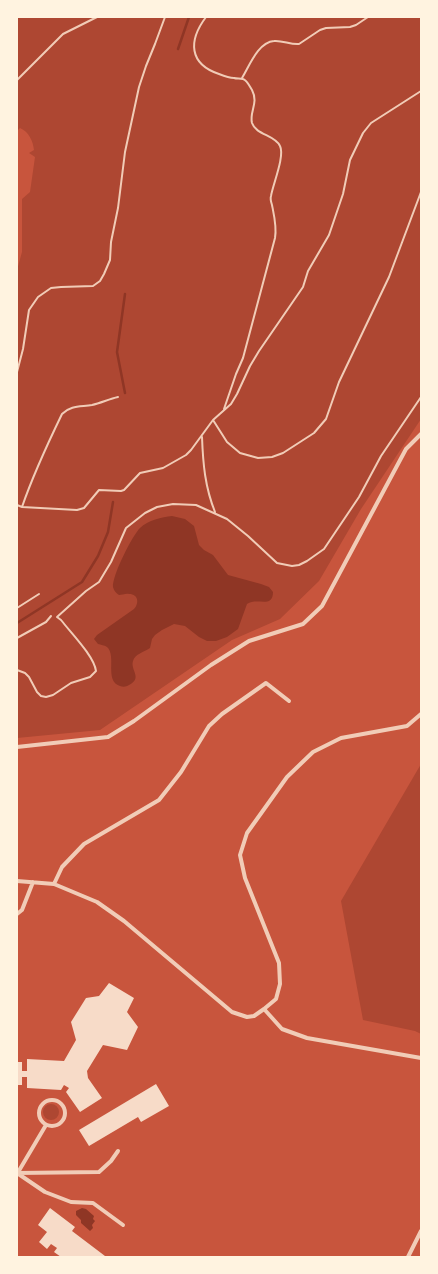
<!DOCTYPE html>
<style>
body{margin:0}
#map{position:relative;width:438px;height:1274px;overflow:hidden;background:#c8553d;font-family:Signika,sans-serif}
canvas{display:block}
.frame{position:absolute;inset:0;border:18px solid #fff3e0;pointer-events:none}
</style>
<div id="map">
<canvas width="438" height="1274"></canvas>
<div class="frame"></div>
</div>
<script>
const ctx = document.querySelector('canvas').getContext('2d');
ctx.lineJoin = 'round';
function fillPath(path, color) { ctx.fillStyle = color; ctx.fill(path, 'evenodd'); }
function trace(path, color, width, dash) { ctx.strokeStyle = color; ctx.lineWidth = width; ctx.lineCap = dash ? 'butt' : 'round'; ctx.setLineDash(dash || []); ctx.stroke(path); }
const green = new Path2D(`
 M17,17H421V419L361,509L319,581L280,619L232,640L100,730L17,738V270L22,252V199L30,192L35,157L29,153L34,150C33,141 29,132 20,128L17,131Z
 M421,764V1034L415,1031L363,1020L341,901Z
 M43 1112a8 8 0 1 1 16 0a8 8 0 1 1-16 0Z`);
const water = new Path2D(`
 M172,516L185,519L194,526L199,545L204,550L213,555L228,575L261,584L269,587L273,592C273,609 257,597 247,604L238,629L227,637L216,641H207L199,637L185,626L174,624L162,630L155,635L152,639L150,648C144,652 135,654 133,661C130,670 143,678 129,685C126,687 123,687 120,686C104,681 117,656 107,647C104,645 101,645 98,644L94,639L97,635L134,609C139,604 139,594 129,594C126,593 122,595 119,595C116,593 114,591 113,587C112,576 132,536 140,528C148,520 162,517 172,516Z
 M82,1208L86,1209L94,1216L93,1219L95,1221L92,1225L93,1228L90,1231L81,1223V1220L76,1215V1211Z`);
const stream = new Path2D(`
 M178,49L189,17
 M125,294L117,352L125,393
 M17,623L82,582L98,556L108,532L113,502`);
const building = new Path2D(`
 M109,983L134,998L127,1012L138,1027L127,1050L103,1045L87,1071L88,1078L102,1098L80,1112L66,1092L69,1088L64,1085L61,1090L27,1088V1077H22V1085H17V1062H22V1071H27V1059L64,1061L76,1040L71,1022L86,998L99,996Z
 M156,1084L169,1106L141,1122L138,1117L89,1146L79,1130Z
 M50,1208L75,1227L72,1231L105,1256L104,1257H61L54,1252L57,1248L51,1244L47,1249L39,1242L47,1232L38,1225Z`);
const service = new Path2D(`
 M206,17C188,41 189,64 219,74C224,76 229,78 234,78C237,79 240,78 243,79C247,80 250,87 252,90C259,103 249,112 252,123C256,135 275,135 280,146C285,156 273,184 271,196C270,199 271,202 272,205C274,215 277,227 275,238L243,358L236,374L224,409
 M242,78C249,67 258,42 274,41C282,40 291,45 299,44L320,30L326,28L350,27L356,25L368,17
 M17,80L63,34L97,17
 M17,372L23,349L29,310L38,297L51,288L61,287L93,286L100,281L104,274L110,260L111,242L118,208L125,152L139,87L146,66L155,44L165,17
 M213,420L227,442L240,453L258,458L272,457L283,453L314,433L326,419L339,382L389,277L421,192
 M202,437C203,464 205,487 215,512
 M17,505L22,507C33,475 47,445 62,414C71,405 81,407 92,405C101,403 109,399 118,397
 M22,507L77,510L84,508L99,490L121,491L124,490L140,473L163,468L186,455L191,450L213,420L231,404L237,394L250,366L259,351L303,287L308,271L329,235L343,194L350,160L363,133L371,123L421,91
 M17,608L39,594
 M17,638L46,622L51,616
 M17,670L25,673L29,677L37,692L41,696L46,697L53,695L71,683L90,677L96,671C94,656 71,633 61,620L57,617L86,591L99,582L111,562L126,528L145,513L157,507L173,504L196,505L227,519L248,536L277,563L292,566L299,565L307,561L324,549L359,497L381,456L421,397`);
const minor = new Path2D(`
 M17,747L108,737L134,721L211,665L249,641L303,624L322,606L406,449L421,434
 M17,881L54,884L97,902L124,921L232,1012L247,1017L254,1016L264,1009L276,999L280,984L279,963L245,878L240,855L247,833L287,777L313,752L341,738L407,726L421,714
 M54,884L62,867L84,844L159,800L181,772L209,726L222,714L266,683L289,701
 M17,914L22,910L33,882
 M264,1009L282,1029L307,1038L421,1058
 M39 1113a13 13 0 1 1 26 0a13 13 0 1 1-26 0Z
 M118,1151L111,1161L99,1172L17,1173L45,1192L71,1202L93,1203L123,1225
 M17,1174L46,1125
 M408,1257L421,1231`);
fillPath(green, '#ae4732');
fillPath(water, '#8f3625');
trace(stream, '#8f3625', 2.5);
fillPath(building, '#f7dbc8');
trace(service, '#f1ccb7', 2);
trace(minor, '#f1ccb7', 4);
</script>
